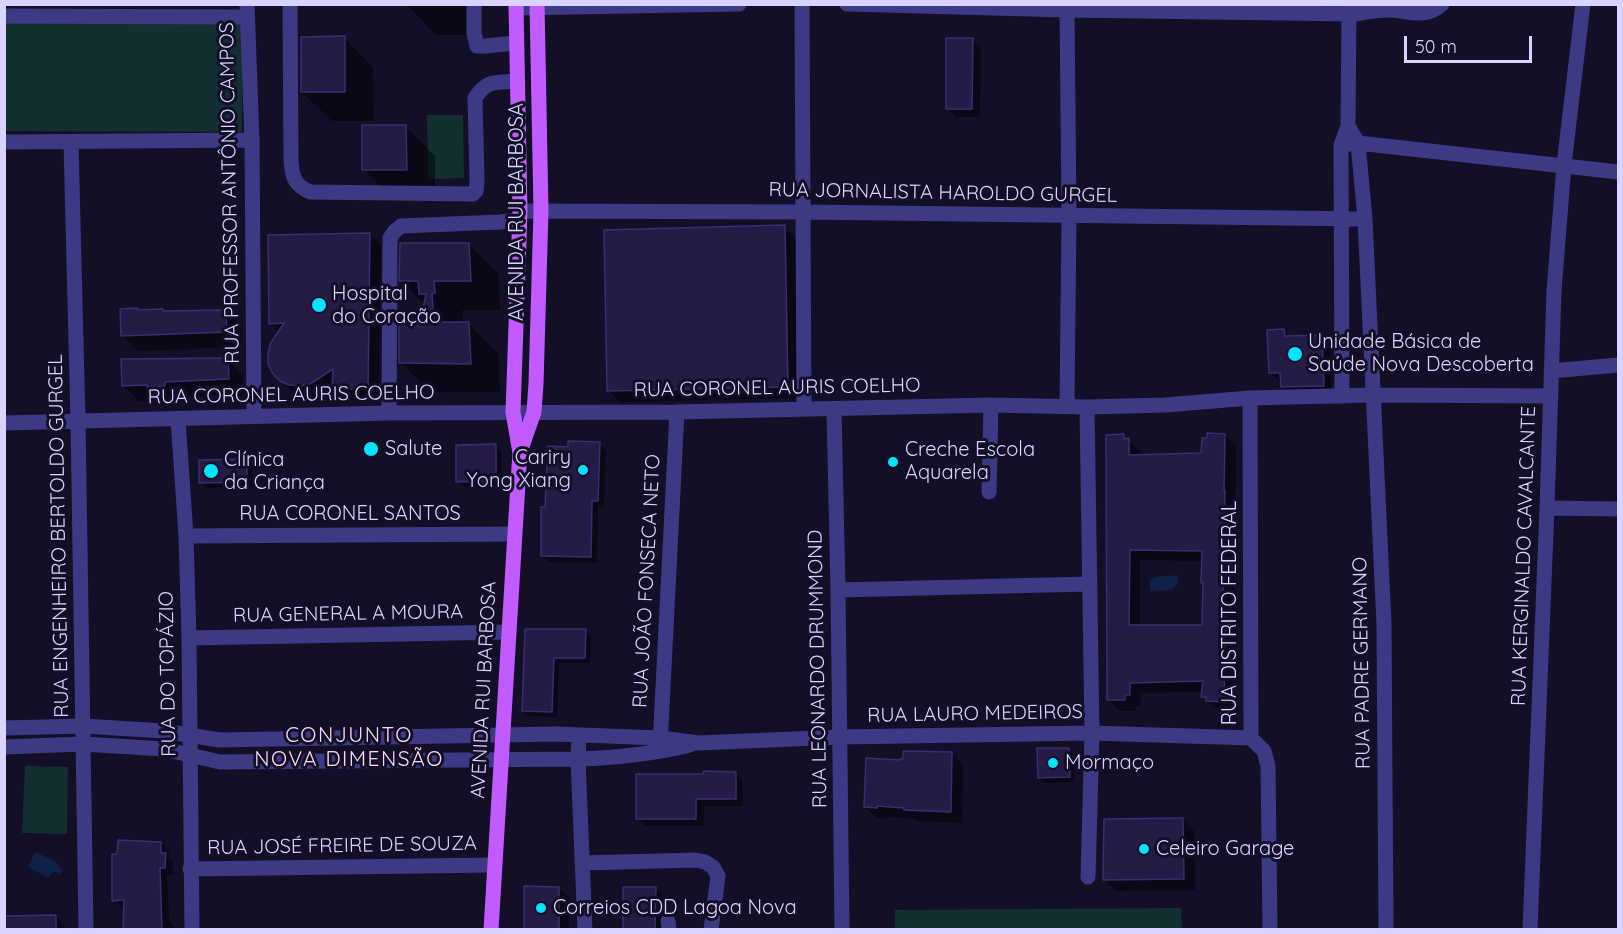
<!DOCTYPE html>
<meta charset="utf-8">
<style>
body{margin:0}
#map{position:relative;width:1623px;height:934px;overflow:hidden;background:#130f26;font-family:Quicksand,sans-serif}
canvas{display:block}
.frame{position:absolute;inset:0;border:6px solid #d9d4ff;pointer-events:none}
.scale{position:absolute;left:1404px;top:36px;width:128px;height:27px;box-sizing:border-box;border:3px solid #d9d4ff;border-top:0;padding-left:8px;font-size:18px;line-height:21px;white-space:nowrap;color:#d9d4ff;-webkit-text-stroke:4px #130f26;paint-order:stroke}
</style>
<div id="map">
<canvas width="1623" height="934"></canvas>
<div class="frame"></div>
<div class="scale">50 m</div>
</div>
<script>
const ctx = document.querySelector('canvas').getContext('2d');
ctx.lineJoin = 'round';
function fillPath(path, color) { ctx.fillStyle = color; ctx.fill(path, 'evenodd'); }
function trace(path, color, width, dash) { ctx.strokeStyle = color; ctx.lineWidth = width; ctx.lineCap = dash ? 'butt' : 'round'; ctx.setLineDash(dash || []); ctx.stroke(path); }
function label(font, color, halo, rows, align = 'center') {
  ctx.font = font + ' Quicksand,sans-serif'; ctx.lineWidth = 6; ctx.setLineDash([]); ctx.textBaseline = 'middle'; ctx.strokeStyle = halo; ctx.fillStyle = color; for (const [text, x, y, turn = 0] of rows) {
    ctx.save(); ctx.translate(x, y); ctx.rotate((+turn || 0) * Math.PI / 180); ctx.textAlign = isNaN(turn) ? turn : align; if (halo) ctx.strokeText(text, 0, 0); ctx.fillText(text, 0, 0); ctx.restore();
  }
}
const green = new Path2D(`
 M5,22L243,23L242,132L5,131Z
 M427,115H463L464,178L428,179Z
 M25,766L68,767L67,834L22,833Z
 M1181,908L1182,929H1211H895V910Z`);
const water = new Path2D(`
 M1178,575V583L1171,590L1150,591V580L1155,577Z
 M35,852L53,860L63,870L60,875L54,871L48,878L28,867Z`);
const shadow = new Path2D(`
 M406,4H477L478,35H436Z
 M344,38L373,67L374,121H332L302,92Z
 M972,39L981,48L980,117H956L948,108Z
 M405,126L435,156V199H393L364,169Z
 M784,227L796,239L799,398L620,402L609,391Z
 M370,234L381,246L379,400H345L333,388L321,395L312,397L302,396L293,392L281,380L280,333L270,323Z
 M469,244L498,273L500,310H462L464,323H468L498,353L500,392H430L401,363L421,324L425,305L401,281Z
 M137,309L139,311L162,310L164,312L225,311L241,327L242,347L138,351L122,336Z
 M1284,331L1290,337L1322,336L1330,345L1332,394L1291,396L1282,387V381H1279L1270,373Z
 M227,359L243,375L244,395L180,397V401L164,402L162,400L139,401L124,386Z
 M1224,435L1236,446L1234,613L1236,616L1234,712H1219L1203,696V692L1141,693V705L1136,706V711H1120L1109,700L1123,436L1140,451V456L1203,455ZM1140,560L1203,561L1202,583L1205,585L1203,627L1140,626Z
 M599,443L606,450L604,507H598L597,563L549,562L542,556L547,508L569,448Z
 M496,446L501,451V486H463L457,481Z
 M246,461L252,466V487L206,488L201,482Z
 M526,630L585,631L591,636L590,663H559L557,717L529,716L523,710Z
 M1068,749L1074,755V782L1045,783L1039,777Z
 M951,753L963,765L962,823L917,821L915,819L888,817V819L877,818L865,807L901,762Z
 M735,773L743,781V806H704V826H645L637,818L705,775Z
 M1182,819L1194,831L1195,890L1116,891L1105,879Z
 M161,843L169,851L168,857L173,862V875H167L169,920L177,930H125V908H122L114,900Z
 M559,888L570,899L569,930H525Z
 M655,888L666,899V930H625Z
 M55,916L64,925V930H7Z`);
const building = new Path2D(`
 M345,36V92H301V37Z
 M946,38H973L972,109H946Z
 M362,125H406L407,170H362Z
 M785,225L788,387L607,391L604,230Z
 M370,233L368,389H332L333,369L310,384L300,386L289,385L280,381L273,374L268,364V354L270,344L284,323L269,324L268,235Z
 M400,243H469L471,281H434L435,293L432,294L434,322H469L471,364L399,363V323L420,322L426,294H419L418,281H399Z
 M138,308V310L163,309V311L226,310L227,332L121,336L120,309Z
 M1284,329L1285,336L1322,335L1324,386L1281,387L1280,373H1269L1267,330Z
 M228,358L229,379L165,382V386L147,387V385L122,386L121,359Z
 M1207,433L1225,434L1224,490H1225L1224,548H1225L1223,603H1226L1224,702L1206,701V697H1201L1203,681L1130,683V695H1125V700H1107L1106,435L1124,434V439L1129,438V455L1201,453L1202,438H1207ZM1130,550L1202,551L1201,583H1203L1202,625H1129Z
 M568,441L600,442L598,501H592L591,557L541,556V507H545L548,446L568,447Z
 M496,444V481L456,482V445Z
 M247,459V482L199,483V460Z
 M525,629H586L585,658H554L552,712L522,711Z
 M1037,748H1069L1070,777L1038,778Z
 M903,751L952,752L951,812L904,810V808L877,806V808L864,807L866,758L900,760V759H903Z
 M703,771L736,772V799H696V819H636V774H703Z
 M1183,818L1184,879L1103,880L1104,819Z
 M118,840L161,842V853H166L165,868H160L162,930H123L124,900L112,901V854H117Z
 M524,886L559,887V930H524Z
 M623,887H656L655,930H623Z
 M56,915V930H5V916Z`);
const minor = new Path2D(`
 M247,4L252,140L254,416
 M290,4L291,160C292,176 294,185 310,192L473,194L476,191L477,180L475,98C487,79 496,83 517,81
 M474,4V33L477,46H485L516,43
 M802,4L804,409
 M847,4L1067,10L1355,14C1366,12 1377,10 1388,10C1407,10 1425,20 1442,4
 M516,8L739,4
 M4,16L247,17
 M1348,126L1358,143L1365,219L1384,624L1386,930
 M4,142L252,140
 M71,142L78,421L86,930
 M1350,144L1358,143L1618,172
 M520,211L803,212L1365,219
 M1551,371L1618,365
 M1342,396L1341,145L1348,126L1349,4
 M1250,398L1251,738L1264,751L1268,766L1270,930
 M1067,407L1069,215L1067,4
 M1087,407L1092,733L1088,877
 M834,409L838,590L842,930
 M389,413L390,238L394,232L401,226L500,222L519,220
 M178,419L186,536L189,638L192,930
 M4,423L389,413L677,412L991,405L1087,407L1166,405L1250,398L1372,395L1551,396
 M989,492L991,405
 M1547,508L1618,509
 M186,536L514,534
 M838,590L1090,584
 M189,638L509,632
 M4,728L83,726L164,731L219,740L556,734L660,738L699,743L840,737L1092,733L1251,738
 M579,735L578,759L585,930
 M660,746L677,412
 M4,747L83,744L164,749L220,762L578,759C616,758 653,754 690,745
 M582,863L696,860L705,862L713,867L718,876L711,930
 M190,869L494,865
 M668,921L669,930
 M1530,930L1547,508L1554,291L1564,165L1583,4`);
const major = new Path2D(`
 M520,452L534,412L536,384L541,211L537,4
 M491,930L519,467L520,453L513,412L520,211L516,4`);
const markers = [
 [319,305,8,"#00e5ff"],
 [1295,354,8,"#00e5ff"],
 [371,449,8,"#00e5ff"],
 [893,462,6,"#00e5ff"],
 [583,470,6,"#00e5ff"],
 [211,471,8,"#00e5ff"],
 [1053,763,6,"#00e5ff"],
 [1144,849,6,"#00e5ff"],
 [541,908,6,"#00e5ff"]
];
const streetNames = [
 ["RUA PROFESSOR ANTÔNIO CAMPOS",230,193,-91],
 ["RUA JORNALISTA HAROLDO GURGEL",943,193,1],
 ["AVENIDA RUI BARBOSA",517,212,-90],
 ["RUA CORONEL AURIS COELHO",777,388,-1],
 ["RUA CORONEL AURIS COELHO",291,395,-1],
 ["RUA CORONEL SANTOS",350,514],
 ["RUA ENGENHEIRO BERTOLDO GURGEL",59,536,-91],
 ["RUA KERGINALDO CAVALCANTE",1524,556,-88],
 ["RUA JOÃO FONSECA NETO",647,581,-87],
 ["RUA DISTRITO FEDERAL",1230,613,-90],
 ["RUA GENERAL A MOURA",348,614,-1],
 ["RUA PADRE GERMANO",1362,663,-91],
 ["RUA LEONARDO DRUMMOND",818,669,-91],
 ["RUA DO TOPÁZIO",168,674,-91],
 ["AVENIDA RUI BARBOSA",484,690,-87],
 ["RUA LAURO MEDEIROS",975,714,-1],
 ["RUA JOSÉ FREIRE DE SOUZA",342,846,-1]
];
const poiNames = [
 ["Hospital",332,294],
 ["do Coração",332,317],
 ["Unidade Básica de",1308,342],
 ["Saúde Nova Descoberta",1308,365],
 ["Salute",385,449],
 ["Creche Escola",905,450],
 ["Aquarela",905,473],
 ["Cariry",571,458,"right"],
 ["Yong Xiang",571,481,"right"],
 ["Clínica",224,460],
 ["da Criança",224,483],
 ["Mormaço",1065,763],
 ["Celeiro Garage",1156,849],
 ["Correios CDD Lagoa Nova",553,908]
];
const neighbourhoodNames = [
 ["CONJUNTO",349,736],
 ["NOVA DIMENSÃO",349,760]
];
fillPath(green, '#12302f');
fillPath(water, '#0c2248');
fillPath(shadow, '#0007');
fillPath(building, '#241b47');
trace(building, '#3b2d73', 1.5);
trace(minor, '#3d3a85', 15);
trace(major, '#c25bff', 15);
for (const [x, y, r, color] of markers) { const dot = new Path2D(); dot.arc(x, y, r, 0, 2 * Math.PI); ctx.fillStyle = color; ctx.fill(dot); trace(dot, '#130f26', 2); }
label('20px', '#d9d4ff', '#130f26', streetNames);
label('20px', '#d9d4ff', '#130f26', poiNames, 'left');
ctx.letterSpacing = '1.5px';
label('21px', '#ffd6f0', '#130f26', neighbourhoodNames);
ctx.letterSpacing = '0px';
</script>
